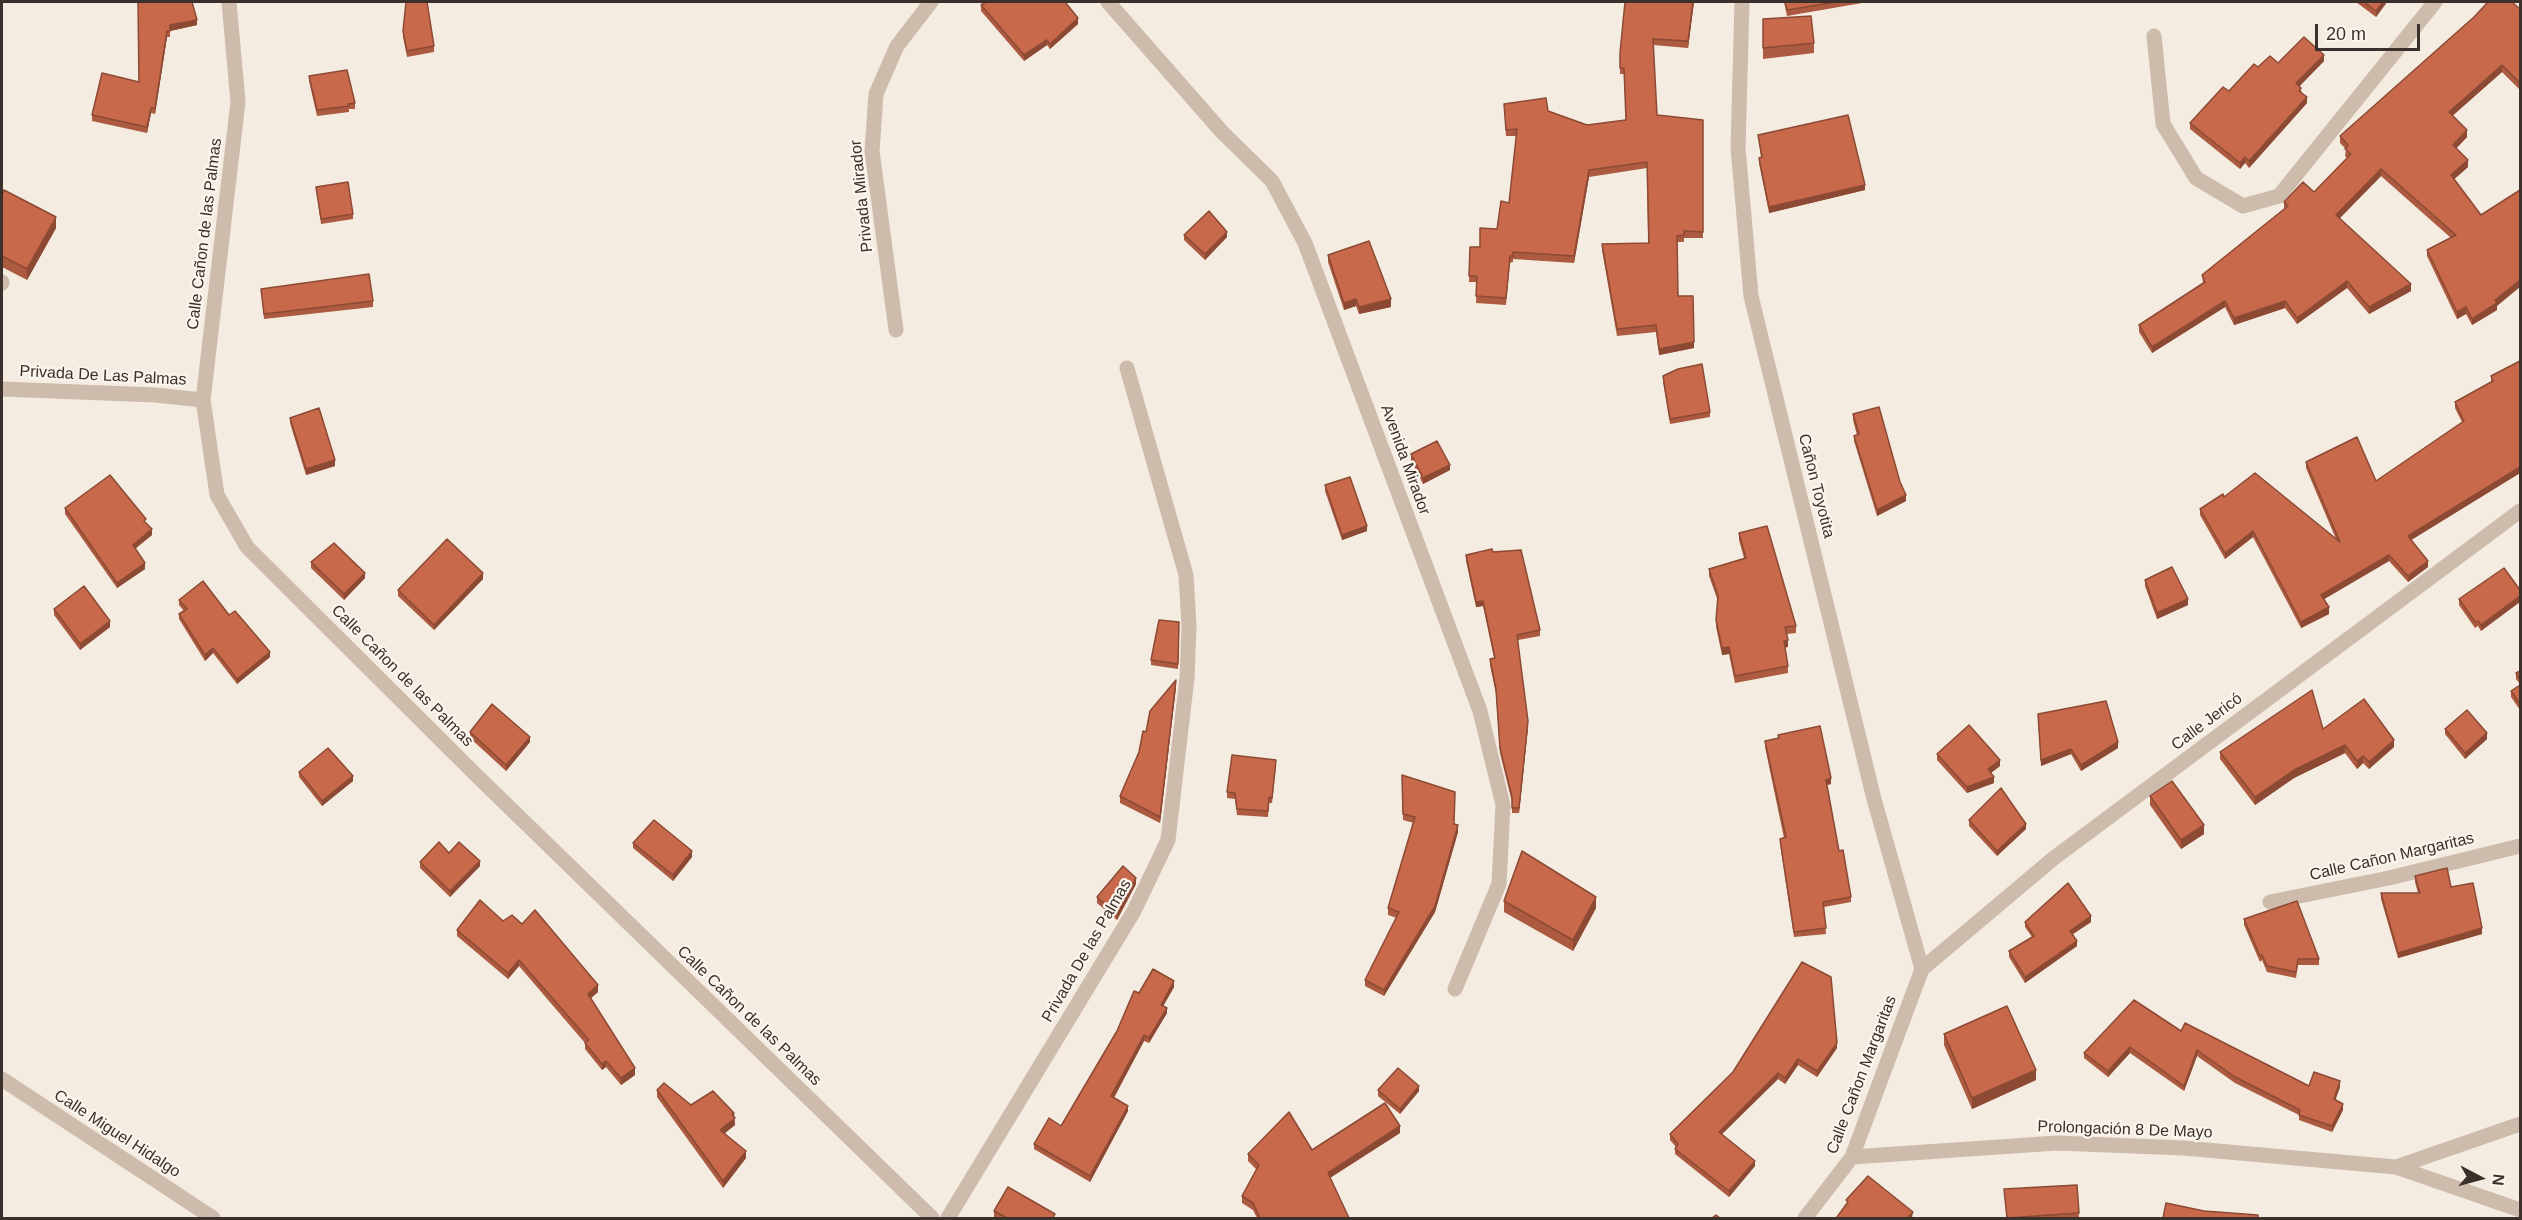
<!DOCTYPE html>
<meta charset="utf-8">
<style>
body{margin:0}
#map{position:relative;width:2522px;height:1220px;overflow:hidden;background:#f4ebe1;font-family:Helvetica,sans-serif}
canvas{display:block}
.frame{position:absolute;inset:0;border:3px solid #3b302b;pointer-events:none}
.north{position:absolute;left:2450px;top:1148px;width:60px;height:60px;-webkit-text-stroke:4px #fbf5ee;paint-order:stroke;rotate:96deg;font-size:16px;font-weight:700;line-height:24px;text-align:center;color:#3b302b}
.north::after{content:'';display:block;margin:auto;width:21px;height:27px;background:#3b302b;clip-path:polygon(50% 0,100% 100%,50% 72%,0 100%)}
.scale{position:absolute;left:2315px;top:24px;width:105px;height:27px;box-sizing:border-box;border:3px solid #3b302b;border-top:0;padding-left:8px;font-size:18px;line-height:21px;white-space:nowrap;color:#3b302b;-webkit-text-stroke:4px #fbf5ee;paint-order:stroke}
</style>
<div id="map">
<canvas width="2522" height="1220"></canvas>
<div class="frame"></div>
<div class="north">N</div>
<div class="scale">20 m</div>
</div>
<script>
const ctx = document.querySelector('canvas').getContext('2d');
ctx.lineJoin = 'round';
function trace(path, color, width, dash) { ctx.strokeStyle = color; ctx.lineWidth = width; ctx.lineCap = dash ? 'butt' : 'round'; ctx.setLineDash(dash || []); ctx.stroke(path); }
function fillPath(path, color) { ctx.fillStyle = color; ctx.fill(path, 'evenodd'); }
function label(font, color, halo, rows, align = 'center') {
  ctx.font = font + ' Helvetica,sans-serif'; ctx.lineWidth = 4.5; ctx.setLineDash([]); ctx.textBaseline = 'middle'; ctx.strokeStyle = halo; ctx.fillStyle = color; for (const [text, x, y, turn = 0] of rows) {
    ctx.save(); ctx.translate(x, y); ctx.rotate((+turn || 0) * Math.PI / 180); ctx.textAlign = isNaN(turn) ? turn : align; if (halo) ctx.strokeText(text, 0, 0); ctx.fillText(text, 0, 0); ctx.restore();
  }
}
const minor = new Path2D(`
 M229,2L238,102L203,400L217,495L247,547L474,773L932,1218
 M1108,2L1222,132L1272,181L1305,243L1480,711L1503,805L1499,884L1455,989
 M1742,2L1738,148L1751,296L1874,799L1922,969
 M2154,36L2163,124L2196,178L2243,206L2279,196L2435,2
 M2,283V282
 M896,330L872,151L876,94L897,46L931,2
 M2,389L155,395L203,400
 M2270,902L2389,878L2520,846
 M2,1079L213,1218
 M1852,1157L2057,1143L2184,1148L2396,1167L2520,1210
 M2396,1167L2520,1124
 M948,1218L1134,911L1168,840L1187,678L1189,626L1186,575L1127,368
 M1805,1218L1852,1157L1922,969L2054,858L2520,511`);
const wall = new Path2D(`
 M138,2L197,25L170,31V37H167L155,114L151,113L147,133L92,121V115L139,82Z
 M1694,2L1688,48L1653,45L1657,115L1703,120V238H1684V242H1677L1678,296L1694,348L1659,355L1656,332L1617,336L1602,250V244L1648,243L1647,168L1589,177L1574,263L1513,259V262L1510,263L1506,305L1476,303L1477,282H1469L1470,247H1480L1497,229L1509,203L1516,136H1506L1504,104L1548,111L1587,125L1626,120L1624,74H1620V53Z
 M1784,2H1862V3L1787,16Z
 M2356,2H2387L2376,17Z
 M981,5L1078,24L1050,49L1047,45L1024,61L981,11Z
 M2520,9V90L2502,72L2453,115L2467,137L2456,148L2468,167L2454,179L2497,306V310L2472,325L2466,314L2457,319L2427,256V250L2451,238L2381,176L2340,218L2411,291L2369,314L2347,288L2297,324L2285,308L2234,325L2225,307L2152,353L2139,332V325L2203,283L2202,275L2284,209V202L2314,192L2347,158L2345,156L2346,149L2340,143V136Z
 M1763,19L1814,43V53L1763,59Z
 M403,31L434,46V52L407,57L403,37Z
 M2324,61L2299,86L2307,103L2249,168L2245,163L2240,169L2190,129V123L2258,67L2278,63Z
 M309,76L355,103V109H349V112L317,116L309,81Z
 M1758,135L1865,190L1769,213L1759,163V158L1761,157Z
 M316,187L353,214V219L321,224Z
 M2,195L56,228L27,280L2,267Z
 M1184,235L1227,237L1205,260L1184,240Z
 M1328,255L1391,307L1359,314L1356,306L1344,310L1328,262Z
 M261,289L373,301V307L264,319Z
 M2520,361V473L2411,540L2428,567L2408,582L2389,561L2324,599L2329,614L2301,628L2253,537L2225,559L2200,515V509L2224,497L2336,539L2306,468V462L2376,481L2462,422L2455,408V402L2491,382V376Z
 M1663,376L1710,412V417L1670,424L1663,382Z
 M1853,414L1906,501L1877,516L1854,441V436L1857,435L1853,420Z
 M290,418L335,466L306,475L290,423Z
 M1411,454L1450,470L1423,484L1411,460Z
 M1325,485L1367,531L1342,540L1325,491Z
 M65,508L146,523L152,535L135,549L145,569L117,588L65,514Z
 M1739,533L1796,626V633L1787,634L1788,647H1785L1788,666V673L1735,683L1729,654L1722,655L1716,627L1718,601L1709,576V569L1744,558L1739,540Z
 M1493,552L1540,630V636L1518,640L1528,727L1519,813H1512V802L1500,753L1496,694L1490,665V659L1494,658L1483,606L1476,607L1466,561V555Z
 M311,562L365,578L344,600L311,568Z
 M483,579L434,630L398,596V590Z
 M2145,580L2188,605L2157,619L2145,586Z
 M2520,590L2481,631L2478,626L2475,628L2459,605V599Z
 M179,600L229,615L270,657L237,684L213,653L205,661L179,619V614L184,611L179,605Z
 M54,609L110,627L80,650L54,615Z
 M1179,622L1178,669L1151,665V660Z
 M2520,671V684L2516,679V673Z
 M2520,685V710L2511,697V691Z
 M1176,687L1160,823L1120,803V796L1139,752L1146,732Z
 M2038,720L2118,748L2081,771L2071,754L2041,766Z
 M2323,729L2394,747L2369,769L2363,763L2357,769L2345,753L2294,778L2255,805L2220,759V752Z
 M2445,729L2487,739L2465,759L2445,734Z
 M470,732L530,742L506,771L470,738Z
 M1778,735L1831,784L1827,785L1839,851L1851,897V902L1824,907L1826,934L1794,937L1780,844V839L1784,838L1765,747V741L1778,738Z
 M1937,754L2000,766L1991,773L1994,783L1967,793L1937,760Z
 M1276,766L1272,803H1269L1268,817L1237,815L1235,799L1227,798V792Z
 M299,772L353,781L322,806L299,777Z
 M1402,775L1454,824L1458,832L1435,912L1384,996L1365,986V980L1397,918L1388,915V908L1414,823L1403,820Z
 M2150,796L2204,834L2181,849L2150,805Z
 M1969,820L2026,829L1997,856L1969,826Z
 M633,843L692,857L673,881L633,848Z
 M449,853L480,866L450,897L420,868V862Z
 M2415,876L2451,887L2482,934L2398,958L2381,899V893H2418L2415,882Z
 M1136,884L1117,920L1097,903V897Z
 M1504,901L1596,908L1573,951L1504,912Z
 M2244,919L2319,959V965H2298L2296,978L2267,972L2262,960L2260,962L2244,925Z
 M503,921L598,992L590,998L635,1075L621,1085L606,1067L602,1070L585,1049V1043L519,966L508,979L457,936V930Z
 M2025,922H2091L2073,934L2077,946L2025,983L2009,957V951L2032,937L2025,927Z
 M1174,987L1163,1006L1167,1013L1149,1043L1144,1041L1114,1098L1128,1111L1090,1182L1034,1149V1144L1061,1126L1139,993Z
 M2181,1031L2309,1086L2340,1087L2335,1100L2343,1110L2332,1132L2299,1120V1115L2235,1083L2197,1056L2184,1091L2130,1053L2108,1077L2084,1058V1053Z
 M1944,1034L2036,1080L1972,1109L1944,1045Z
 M1837,1048L1817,1077L1798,1065L1785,1084L1778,1079L1722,1134L1755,1166L1729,1197L1675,1154V1149L1676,1147L1670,1140V1134L1733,1072Z
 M657,1090L691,1105L734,1116L735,1125L725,1133L746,1158L723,1188L657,1097Z
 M1378,1090L1419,1091L1400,1114L1378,1096Z
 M1400,1133L1330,1178L1349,1218H1257L1253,1210L1242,1203V1196L1256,1169L1248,1161V1154L1312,1150Z
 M2077,1185L2079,1218H2007L2004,1189Z
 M994,1211L1055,1218H994Z`);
const shadedWall = new Path2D(`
 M1693,2H1694L1688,48V41Z
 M2383,2H2387L2376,17V11Z
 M1078,18V24L1050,49V44Z
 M197,20V25L170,31V25Z
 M167,31V37L155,114V108Z
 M1047,40V45L1024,61V55Z
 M2324,55V61L2296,90V83Z
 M2502,65V72L2449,119V112Z
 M2307,97V103L2249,168V161Z
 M151,108V113L147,133V127Z
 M2467,130V137L2453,152V145Z
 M2245,157V163L2240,169V163Z
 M2468,160V167L2451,182V175Z
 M2381,169V176L2336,222V215Z
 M1589,170V177L1574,263V256Z
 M1865,185V190L1769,213V207Z
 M56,217V228L27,280V269Z
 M1227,232V237L1205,260V254Z
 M2520,280V287L2497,306V310L2472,325V319Z
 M2347,281V288L2297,324V318Z
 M2411,284V291L2369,314V307Z
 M1356,299V306L1344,310V303Z
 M1391,299V307L1359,314V307Z
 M2225,301V307L2152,353V347Z
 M2285,301V308L2234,325V318Z
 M2466,307V314L2457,319V312Z
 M1694,342V348L1659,355V349Z
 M335,460V466L306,475V469Z
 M1450,465V470L1423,484V478Z
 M2520,467V473L2408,542V536Z
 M1906,495V501L1877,516V510Z
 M1367,526V531L1342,540V535Z
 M152,529V535L133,550V545Z
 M2253,531V537L2225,559V553Z
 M2389,555V561L2321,601V595Z
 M2428,561V567L2408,582V576Z
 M145,563V569L117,588V583Z
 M365,573V578L344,600V594Z
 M483,573V579L434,630V625Z
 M2520,596V602L2481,631V625Z
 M2188,599V605L2157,619V613Z
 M1483,601V606L1476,607V602Z
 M2329,607V614L2301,628V622Z
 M110,621V627L80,650V644Z
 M1788,640V647L1784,648V641Z
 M1729,647V654L1722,655V648Z
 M213,648V653L205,661V655Z
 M270,652V657L237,684V679Z
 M1176,680V687L1160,823V817Z
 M1528,721V727L1519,813V808Z
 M2487,733V739L2465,759V753Z
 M530,737V742L506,771V765Z
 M2394,740V747L2369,769V762Z
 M2118,742V748L2081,771V765Z
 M2345,745V753L2294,778L2255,805V797L2294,770Z
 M2071,749V754L2041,766V760Z
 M2363,756V763L2357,769V761Z
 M2000,760V766L1988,775V769Z
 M353,776V781L322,806V801Z
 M1994,777V783L1967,793V787Z
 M1831,778V784L1826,785V780Z
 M2026,824V829L1997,856V851Z
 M1458,825V832L1435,912L1384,996V990Z
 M2204,825V834L2181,849V840Z
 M692,851V857L673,881V875Z
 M480,861V866L450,897V891Z
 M1136,878V884L1117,920V914Z
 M1596,897V908L1573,951V940Z
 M2091,916V922L2070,936V931Z
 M2482,928V934L2398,958V953Z
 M2077,941V946L2025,983V977Z
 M519,960V966L508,979V973Z
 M1174,981V987L1161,1010V1005Z
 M598,985V992L588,1001V994Z
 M1167,1008V1013L1149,1043V1038Z
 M1144,1035V1041L1111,1102V1096Z
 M1837,1043V1048L1817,1077V1071Z
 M2130,1047V1053L2108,1077V1071Z
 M2197,1050V1056L2184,1091V1086Z
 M1798,1059V1065L1785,1084V1078Z
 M606,1061V1067L602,1070V1064Z
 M635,1068V1075L621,1085V1078Z
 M2036,1070V1080L1972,1109V1098Z
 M1778,1073V1079L1719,1137V1132Z
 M2340,1081V1087L2334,1104V1099Z
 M1419,1086V1091L1400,1114V1109Z
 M2343,1104V1110L2332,1132V1126Z
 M1128,1106V1111L1090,1182V1176Z
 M734,1113L735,1125L720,1137V1130Z
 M1400,1126V1133L1328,1179V1173Z
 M746,1151V1158L723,1188V1181Z
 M1755,1161V1166L1729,1197V1191Z
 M1913,1212L1912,1218H1907Z`);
const building = new Path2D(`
 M138,2H192L197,20L170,25V31H167L155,108H151L147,127L92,115L102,73L139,82Z
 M406,2H427L434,46L407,51L403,31Z
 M986,2H1065L1078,18L1050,44L1047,40L1024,55L981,5Z
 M1625,2H1693L1688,41L1653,39L1657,115L1703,120V232L1684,231V235L1677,236L1678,296H1693L1694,342L1659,349L1656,325L1617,329L1602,244L1649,243L1647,162L1589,170L1574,256L1513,252V256H1510L1506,298L1476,296L1477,276H1469L1470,247H1480V228L1497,229L1501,201L1509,203L1517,129L1506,130L1504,104L1546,98L1548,111L1587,125L1626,120L1624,68H1620V53Z
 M1785,2H1836L1787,10Z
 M2364,2H2383L2376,11Z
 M2488,2H2512L2520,9V83L2502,65L2449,112L2467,130L2453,145L2468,160L2451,175L2481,215L2520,190V280L2495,300L2497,303L2472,319L2466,307L2457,312L2427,250L2456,235L2381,169L2336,215L2411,284L2369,307L2347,281L2297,318L2285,301L2234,318L2225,301L2152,347L2139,325L2205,282L2202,275L2288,206L2284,202L2303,182L2314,192L2351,154L2345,149L2348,145L2340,136L2474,17Z
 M1811,16L1814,43L1763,48V19Z
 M2304,37L2324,55L2296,83L2301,88L2299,91L2307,97L2249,161L2245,157L2240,163L2190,123L2223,87L2229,91L2254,64L2258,67L2270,56L2278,63Z
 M347,70L355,103L348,104L349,106L317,110L309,76Z
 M1848,115L1865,185L1769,207L1759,158L1762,157L1758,135Z
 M348,182L353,214L321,219L316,187Z
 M4,190L56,217L27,269L2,256V195Z
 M1209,211L1227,232L1205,254L1184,235Z
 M1369,241L1391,299L1359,307L1356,299L1344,303L1328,255Z
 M369,274L373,301L264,314L261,289Z
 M2520,361V467L2408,536L2428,561L2408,576L2389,555L2321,595L2329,607L2301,622L2253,531L2225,553L2200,509L2223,494L2224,497L2255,473L2340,542L2306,462L2357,437L2376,481L2464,421L2455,402L2493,381L2491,376Z
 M1702,364L1710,412L1670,419L1663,376L1678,369Z
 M1879,407L1900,482L1906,495L1877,510L1854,436L1859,434L1853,414Z
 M319,408L335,460L306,469L290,418Z
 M1437,441L1450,465L1423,478L1411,454Z
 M110,475L146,519L144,521L152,529L133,545L145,563L117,583L65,508Z
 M1350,477L1367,526L1342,535L1325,485Z
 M1767,526L1796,626L1785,627L1788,640L1784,641L1788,666L1735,676L1729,647L1722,648L1716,620L1718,596L1709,569L1746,558L1739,533Z
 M447,539L483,573L434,625L398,590Z
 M334,543L365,573L344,594L311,562Z
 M1492,549L1493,552L1521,550L1540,630L1517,635L1528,721L1519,808H1512V797L1500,748L1496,689L1490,659L1495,658L1483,601L1476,602L1466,555Z
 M2172,567L2188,599L2157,613L2145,580Z
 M2504,568L2520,590V596L2481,625L2478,621L2475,622L2459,599Z
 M203,581L229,615L235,611L270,652L237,679L213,648L205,655L179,614L187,609L179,600Z
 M84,586L110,621L80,644L54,609Z
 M1159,620L1179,622L1178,664L1151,660Z
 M2520,671V679L2516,673Z
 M1176,680L1160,817L1120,796L1139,752L1143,731L1146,732L1150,711Z
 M2520,685V704L2511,691Z
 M2312,690L2323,729L2364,699L2394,740L2369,762L2363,756L2357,761L2345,745L2294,770L2255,797L2220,752Z
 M2106,701L2118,742L2081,765L2071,749L2041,760L2038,714Z
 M492,704L530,737L506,765L470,732Z
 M2467,710L2487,733L2465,753L2445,729Z
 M1969,725L2000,760L1988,769L1994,777L1967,787L1937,754Z
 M1820,726L1831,778L1826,780L1839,851L1843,850L1851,897L1823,902L1826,928L1794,932L1780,839L1786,837L1765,741L1779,738L1778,735Z
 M328,748L353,776L322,801L299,772Z
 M1232,755L1276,760L1272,798L1269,797L1268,811L1237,809L1235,793L1227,792Z
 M1402,775L1455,792L1454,824L1458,825L1435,906L1384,990L1365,980L1399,912L1388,908L1415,817L1403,814Z
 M2172,781L2204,825L2181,840L2150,796Z
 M2001,788L2026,824L1997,851L1969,820Z
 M654,820L692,851L673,875L633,843Z
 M439,842L449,853L459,842L480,861L450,891L420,862Z
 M1522,851L1596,897L1573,940L1504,901Z
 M1123,866L1136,878L1117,914L1097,897Z
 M2447,868L2451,887L2473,883L2482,928L2398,953L2381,893H2420L2415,876Z
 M2068,883L2091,916L2070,931L2077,941L2025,977L2009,951L2034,936L2025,922Z
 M480,900L503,921L512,915L522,924L535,910L598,985L588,994L635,1068L621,1078L606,1061L602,1064L585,1043L589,1040L519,960L508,973L457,930Z
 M2297,901L2319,959H2298L2296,972L2267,966L2262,955L2260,956L2244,919Z
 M1802,962L1831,977L1837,1043L1817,1071L1798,1059L1785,1078L1778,1073L1719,1132L1755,1161L1729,1191L1675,1149L1678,1144L1670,1134L1733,1072Z
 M1153,969L1174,981L1161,1005L1167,1008L1149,1038L1144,1035L1111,1096L1128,1106L1090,1176L1034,1144L1049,1118L1061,1126L1117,1031L1134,991L1139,993Z
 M2134,1000L2181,1031L2185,1023L2309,1086L2314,1072L2340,1081L2334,1099L2343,1104L2332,1126L2299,1115L2300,1110L2235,1077L2197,1050L2184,1086L2130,1047L2108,1071L2084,1053Z
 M2007,1006L2036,1070L1972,1098L1944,1034Z
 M1398,1068L1419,1086L1400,1109L1378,1090Z
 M664,1083L691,1105L713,1091L734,1113L732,1114L735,1118L720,1130L746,1151L723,1181L657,1090Z
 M1385,1103L1400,1126L1328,1173L1349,1218H1260L1253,1203L1242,1196L1259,1165L1248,1154L1289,1112L1312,1150Z
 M1868,1176L1913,1212L1907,1218H1837V1217L1848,1202L1846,1200Z
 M2077,1185L2079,1213L2007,1218L2004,1189Z
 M1008,1187L1055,1214L1053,1218H1007L994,1211Z
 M2166,1203L2204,1211L2258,1215V1218H2163Z
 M1716,1215L1720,1218H1712Z`);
const streetNames = [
 ["Privada Mirador",862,196,-96],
 ["Calle Cañon de las Palmas",205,234,-83],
 ["Privada De Las Palmas",103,376,3],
 ["Avenida Mirador",1405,460,70],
 ["Cañon Toyotita",1816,486,76],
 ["Calle Cañon de las Palmas",402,676,45],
 ["Calle Jericó",2207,722,-37],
 ["Calle Cañon Margaritas",2392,857,-13],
 ["Privada De las Palmas",1087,951,-60],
 ["Calle Cañon de las Palmas",749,1016,44],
 ["Calle Cañon Margaritas",1862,1075,-69],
 ["Prolongación 8 De Mayo",2125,1130,2],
 ["Calle Miguel Hidalgo",117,1134,33]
];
trace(minor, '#cdbbac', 15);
fillPath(wall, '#ac5a40');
fillPath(shadedWall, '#8c4a34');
fillPath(building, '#c8694b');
trace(building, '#8c4a34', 1.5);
label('16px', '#3b302b', '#fbf5ee', streetNames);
</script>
